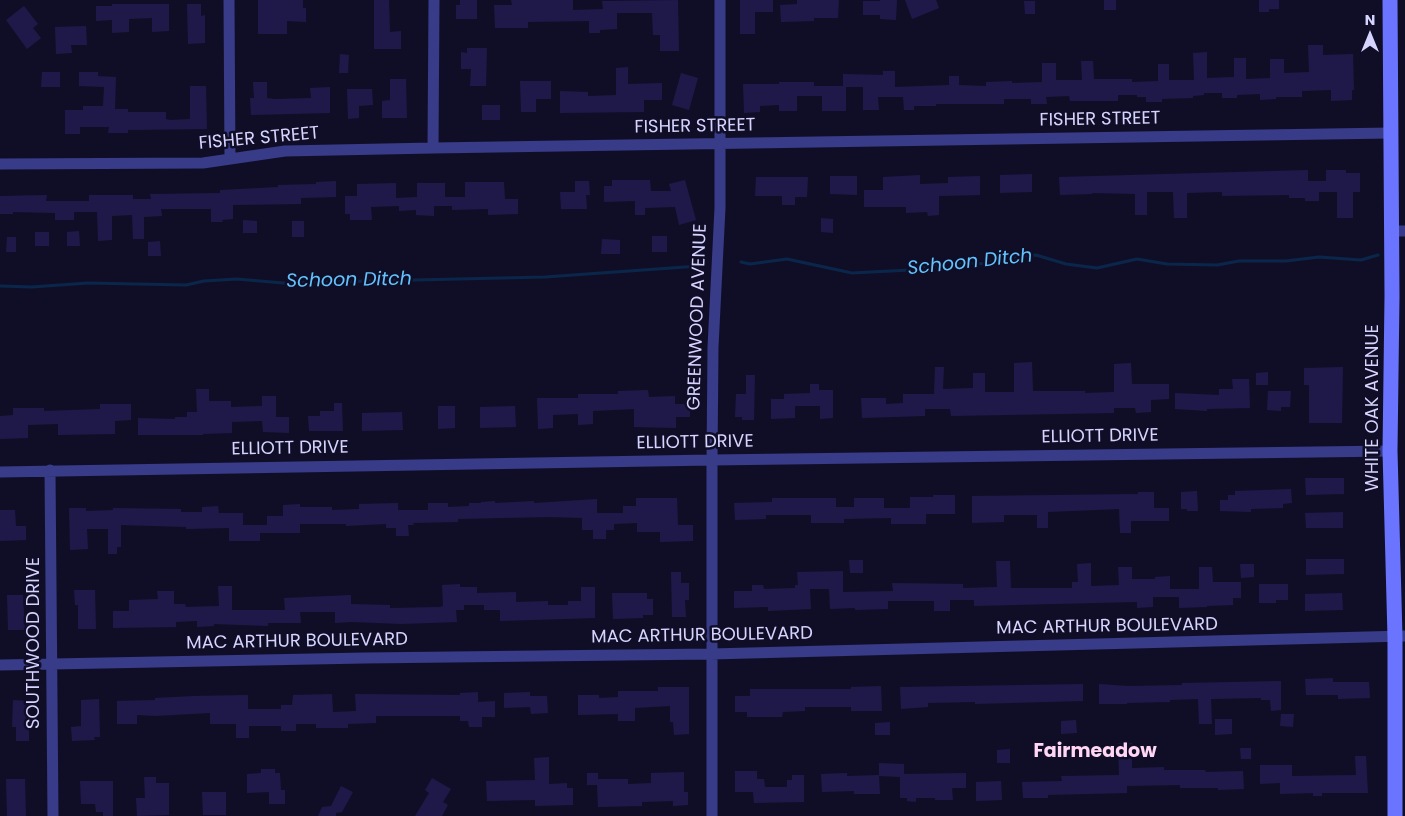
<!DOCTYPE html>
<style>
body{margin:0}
#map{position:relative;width:1405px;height:816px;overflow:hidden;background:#100e27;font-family:Poppins,sans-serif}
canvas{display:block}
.north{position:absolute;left:1345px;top:10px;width:50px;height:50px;-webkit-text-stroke:4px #100e27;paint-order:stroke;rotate:0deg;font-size:14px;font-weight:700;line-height:20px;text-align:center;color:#d6d4ff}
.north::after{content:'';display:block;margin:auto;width:18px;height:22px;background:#d6d4ff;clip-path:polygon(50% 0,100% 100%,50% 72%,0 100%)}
</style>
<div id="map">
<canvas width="1405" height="816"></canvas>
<div class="north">N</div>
</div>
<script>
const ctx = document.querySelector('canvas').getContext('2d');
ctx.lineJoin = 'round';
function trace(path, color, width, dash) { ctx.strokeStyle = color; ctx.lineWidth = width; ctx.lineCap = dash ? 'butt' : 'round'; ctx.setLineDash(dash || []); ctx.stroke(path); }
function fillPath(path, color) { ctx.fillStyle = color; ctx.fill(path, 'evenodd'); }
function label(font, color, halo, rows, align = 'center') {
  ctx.font = font + ' Poppins,sans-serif'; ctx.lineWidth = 5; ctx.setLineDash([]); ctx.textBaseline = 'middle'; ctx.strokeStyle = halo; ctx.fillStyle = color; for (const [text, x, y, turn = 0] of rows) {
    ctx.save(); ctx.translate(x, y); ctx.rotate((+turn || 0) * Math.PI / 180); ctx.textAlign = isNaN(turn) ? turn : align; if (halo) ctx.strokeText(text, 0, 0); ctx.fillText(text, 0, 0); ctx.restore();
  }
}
const stream = new Path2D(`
 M741,262L750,264L787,259L852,273L910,270L949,262L987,264L999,258L1036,255L1066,264L1097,268L1137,259L1167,264L1217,265L1239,261H1286L1319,257L1361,260L1378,255
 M0,286L32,287L88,283L186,285L204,281L237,279L283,283L545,277L699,266`);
const building = new Path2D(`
 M258,0H303V8H306V22L287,21V34H258Z
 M374,0H389L390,32L401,31V49H374Z
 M460,0H477V19H456V5H460Z
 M511,0H573V10L603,9L602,1L678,0L679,51H660V35H653L652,13H617V29L600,30V33H589V21L528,22V28H495L494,5H512Z
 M740,0H773V12H755V34H740Z
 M797,0H839L838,18H814V21L781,22L780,5L797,4Z
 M880,0H897L896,20L880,19V15H863V1H880Z
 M905,0H936L939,8L912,19Z
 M1104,0H1116V10H1104Z
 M1259,0H1279V9H1269V12H1259Z
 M1024,1H1035V14H1025Z
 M112,4H169V31L152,32V18L129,19V32L112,33V20L96,21V6H112Z
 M187,4H201V16L205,15V43L188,44Z
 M24,6L38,24L33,28L41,38L27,49L6,20Z
 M86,26L87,45H71L72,53L56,54L55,27Z
 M1308,45H1323V55L1353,54L1354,90H1352V100L1331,101V90L1302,91V97H1276V99L1260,100V94L1237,95V98H1222V93H1204V95L1193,96V98L1162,99V102H1146V97H1137V95H1118V101H1070L1069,96L1046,97L1047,104H1031V99H1004V104H936V106H914V110H904L903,97H878L879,110H863V87H846V111H822V96H797V111H779V105L760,106V112L744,113L743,84H779V82H814V86H843V74L883,75V71H895V87L949,85V76H959V85L986,86V82L1012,81V83L1042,82V63H1056V80H1082L1081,61H1093L1094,79H1132V82L1158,81V64H1169V80H1194L1193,53L1207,52V78L1234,77V58H1246V79L1270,78V59H1284V73L1309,72Z
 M467,48H487L486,86H470L471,69H461V52L467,53Z
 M340,54L349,55L348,73H339Z
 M628,67V84L662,83V100H644V112L560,113V91L588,92V96L616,95V68Z
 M42,72H60V87H41Z
 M79,72H98V76L116,77L115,109H128V112H166V119L170,120L190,119V86H206L207,129L128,130V133H108L109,127H80V134H65V110H83V106H103L104,87L79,86Z
 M681,73L698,78L689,110L672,105Z
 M390,79H406L407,118H382V101L390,100Z
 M520,81H551V99H536V112H521Z
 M253,82H267V98L275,99L311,98L310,88L330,87V113L251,115L250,98H254Z
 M347,89H372L373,105L359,106V118L348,119Z
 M482,105H500V120H482Z
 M1308,170V181H1326V170H1346V173H1360V192H1353V218H1337V192H1319V201H1305V198H1289V195L1222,196V192L1187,193V218H1174L1173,192H1147V215H1135V194L1092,193V194L1060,195L1059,177Z
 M1032,174V192L1000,193V175Z
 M920,175V184L948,183V177L980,176V195L939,196V215L928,216L927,212L906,213V207H864V190H883V177Z
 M830,176H857V195L830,194Z
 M756,177H808L807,197H795V205H782V196H755Z
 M612,180H650L651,191H671L669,184L685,180L696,220L679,225L675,207L645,208V215H635V201L604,202V186H612Z
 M336,181V197L301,198V204L233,205V219L222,220L223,222H211V209H161L162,216L144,217V239H133L132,215L112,216V240L98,241L97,212H74V220H55V213L13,212V214H0V196L47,195L46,201H89V195H133V199H151L150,194L220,193V190L278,187V185L316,184V182Z
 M575,181H589L590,195H586L587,209H561L560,192H575Z
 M465,182H504L505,199H518V214L488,215V209L452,210V206H434V216L416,215V210L399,211V206L371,207L372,220H350V214H345V196H357V184L396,183V198L417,197V183H445V197H465Z
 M821,218L833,219V233L821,232Z
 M243,220L257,221V233H243Z
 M292,221H304V237H292Z
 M79,231L80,246H67V232Z
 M35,232H49V246H35Z
 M652,236H667V252H652Z
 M7,237H16V252H6Z
 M602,239L620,240V254H601Z
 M160,241L161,256H148V242Z
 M1032,362L1033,391H1085V393L1114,392V364L1131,363L1132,384H1169V399L1151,400V412L1136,413L1135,408H1114V413L951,416L950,409H925V416L862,418L861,398H886V404L903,403V394H934L935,367H944L943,389L973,388V373H985V392H1014V363Z
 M1343,367L1342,423H1309V385H1304V368Z
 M1268,372V385H1256V373Z
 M746,375H755L754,420H742V417H735L736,394H746Z
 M1232,379H1249L1250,408L1207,409V411L1175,409V393L1219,395V389H1233Z
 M810,384H819V390H833V418L820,419V406H795V418L771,419V399H784V394L810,393Z
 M196,389H209V401H231V407L262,406V396H276V417H289V433L263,432L262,421L232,422V433L203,434V435H138V418L175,419V417H187V412H197Z
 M648,390L649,397L675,396V404H690V417H676V428L634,427V409L593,411V424L578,425V414L553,415V428L538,429L537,398H578V394H618V391Z
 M1268,391H1291L1290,407H1281V411L1267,410Z
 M334,403H342L343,431H309L308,416H320V411H334Z
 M100,404H131V420L115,421V434L58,435V424L28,425V438L0,439V416L13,415V408H44V411L100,409Z
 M438,406H455V428L438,429Z
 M515,406L516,427L480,428V407Z
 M402,412L403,430L362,431V413Z
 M1305,478H1344V494L1306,495Z
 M1291,489L1292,503L1283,504V508L1251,509V512L1220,511V500H1228V495H1235V491Z
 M1197,491L1198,511H1187V509H1181V492Z
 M1138,492H1154V508H1169V521H1131V533H1120L1119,509L1048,512V528H1037V515H1004V522L972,523V496L1138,494Z
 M933,495H955V514H926V524H891V518L844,519V523H811V515H766V519L735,520L734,503L772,502V498H836V507H854V498H884V508H910V497H933Z
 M636,498H677L678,525H693V541L660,542V532H637V523L614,524V530H606V539H593V530H582V518L549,517L458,519V522L413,523L414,525H408L409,536H396V528H386V524L346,526V524H300V533H260V541H229V528L186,529V527L121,525V547H117V554H108V529H87L88,549L70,550L69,508H86V511L113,510V508L181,509V512H202V507L218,506L219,513H243V525H267V516H283V505L300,504V507H332V510L359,509V504L398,503V510H428V503H448V507L469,506V503H481V502L495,501V503L534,501V503L597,499V513H623V506H636Z
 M0,510H15L16,526H26V540L0,541Z
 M1343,512V528H1306L1305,513Z
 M1306,559H1344V574L1306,575Z
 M849,560H863V573H850Z
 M996,561H1010L1011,588H1072V582H1078L1077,564L1091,563V586L1119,585L1118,567H1132V579H1155V577L1170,576V589H1199V567H1212L1213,582H1241V598H1233V605L1207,606V607L1179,608V597H1153V607L1137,608V602L974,606V600H950V611H934V601H888V609L855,610V608L830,609L829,589H810L811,609L768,611V607L734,608V591H752V585H763L764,589L795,588V585H798L797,572L843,571V592L893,591L892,583L963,584V588L997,587Z
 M1240,564H1254V577L1241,578Z
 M671,572H681V583H689V600H685L686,617H672Z
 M460,584V587H477V593L516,592V602L548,601V605H568V601H581V587H595V618L500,621V610H484V605H464V610H456L457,622L402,624L352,622L335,623V612H300L301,623H268V626L214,624V626L197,627V621L176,622V627L113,628V611H129V600L158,599L157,591H174V604H185L186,607L219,606L218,586H232V610H285L284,598L351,595V604L390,605V608L440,607L443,606L442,585Z
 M1259,584H1288V600H1276V603H1259Z
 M74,590H95L96,629H78V605H75Z
 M612,593H647V599H653V615H643V618L613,619Z
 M1342,593L1343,610L1305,611V594Z
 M7,595H23L25,630H8Z
 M1333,678V682H1369L1370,698L1338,699V695H1306L1305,679Z
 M1281,681V710L1271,711L1270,700H1261V698L1211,699L1212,724H1199L1198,699L1170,700V702L1127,703V704H1099V684L1128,686L1182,685V683Z
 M1083,684V701L975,704V702L928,703V707L901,709L900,687Z
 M881,686L882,711H851V707H805V711L783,712L782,717H747V712H735V696H750V689H851V687Z
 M658,687H689V734L674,735L673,722H670V706L635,708V721H618V714L578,715V695H599V698L618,697V691H658Z
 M478,692V702L495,701V717H482V727H469L468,721H460V716H376V723L348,724V728H316V724H296V731H281V726H249V738H236V724H210V713L155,716L137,715V724H117V701L155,700V698L194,696L248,695V709H281V705H292L293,695L332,694L333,712L356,711L355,694L460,695V693Z
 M530,692V696H547L548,713L531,714L530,707L504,708V693Z
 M99,699L100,737H94L95,740L72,741L71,727L81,726V700Z
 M13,700L29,701V741H16V727H12Z
 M1281,714H1294L1293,727L1280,726Z
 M1215,719H1232V734L1215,735Z
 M1076,720L1077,733L1061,734V721Z
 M890,722V735H875V723Z
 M1118,743H1132V768L1164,767V770H1205L1206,772L1243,771L1244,789L1218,790V788H1180V785L1127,786V793L1048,795V798H1023L1022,782L1062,781L1061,776L1119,775Z
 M1240,748H1251V759H1241Z
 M1010,749V763H997V750Z
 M1355,756H1366L1368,793H1322V796H1313V793L1280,794V783L1260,784V765H1292V776L1356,775Z
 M549,757V784L567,783V788H573V805L535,806V800L487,801L486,781L535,780L534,758Z
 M879,763L904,764V774L966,773V788H952L953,800H935V798H916V802L907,801V798H900V777L879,776L880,794H854V791L822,792L821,774L847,773V776L879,775Z
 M261,769H275V773H280L281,790H285V804H269V792L247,793V774L261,773Z
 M735,771H757V779H764L765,787H787V780H792V775H804V802L754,803L753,792H735Z
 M684,772V792H688V805L673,806V801L642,802V806L598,807L597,785H587V773H598V779H628V784L651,783V773Z
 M144,777H156V783H169V815L137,816L136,798H145Z
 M432,778L451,789L443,802L448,805L442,816H415L429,793L425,790Z
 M6,779H25L26,816H7Z
 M80,781H113V816H103V812H96L95,804H81Z
 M1001,781L1002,800L976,801V782Z
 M341,786L353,792L342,812L336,813V816H318L322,807L331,806Z
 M202,792H226V815H203Z`);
const street = new Path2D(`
 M229,0L230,159
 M433,148L434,0
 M0,164L203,163L285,151L433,148L1391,133
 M1391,231H1405
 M50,470L53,816
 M0,472L712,460L1390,451
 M0,665L365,658L711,654L1405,636
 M712,816V460L713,347L720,208V0`);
const secondary = new Path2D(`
 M1390,0L1392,296L1390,451L1395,637V816`);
const streetNames = [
 ["FISHER STREET",1100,120,-1],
 ["FISHER STREET",695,127,-1],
 ["FISHER STREET",259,139,-5],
 ["GREENWOOD AVENUE",698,317,-88],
 ["WHITE OAK AVENUE",1373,408,-90],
 ["ELLIOTT DRIVE",1100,437,-1],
 ["ELLIOTT DRIVE",695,443,-1],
 ["ELLIOTT DRIVE",290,449,-1],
 ["MAC ARTHUR BOULEVARD",1107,627,-1],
 ["MAC ARTHUR BOULEVARD",702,636,-1],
 ["MAC ARTHUR BOULEVARD",297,642,-1],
 ["SOUTHWOOD DRIVE",34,643,-90]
];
const waterNames = [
 ["Schoon Ditch",970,263,-6],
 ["Schoon Ditch",349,281,-1]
];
const neighbourhoodNames = [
 ["Fairmeadow",1095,752]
];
trace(stream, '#0a274b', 3);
fillPath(building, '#1f1949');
trace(street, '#373b88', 11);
trace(secondary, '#6b74ff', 15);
label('18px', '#d6d4ff', '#100e27', streetNames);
label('italic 19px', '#62c3ff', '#100e27', waterNames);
label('bold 19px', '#ffd6f4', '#100e27', neighbourhoodNames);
</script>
